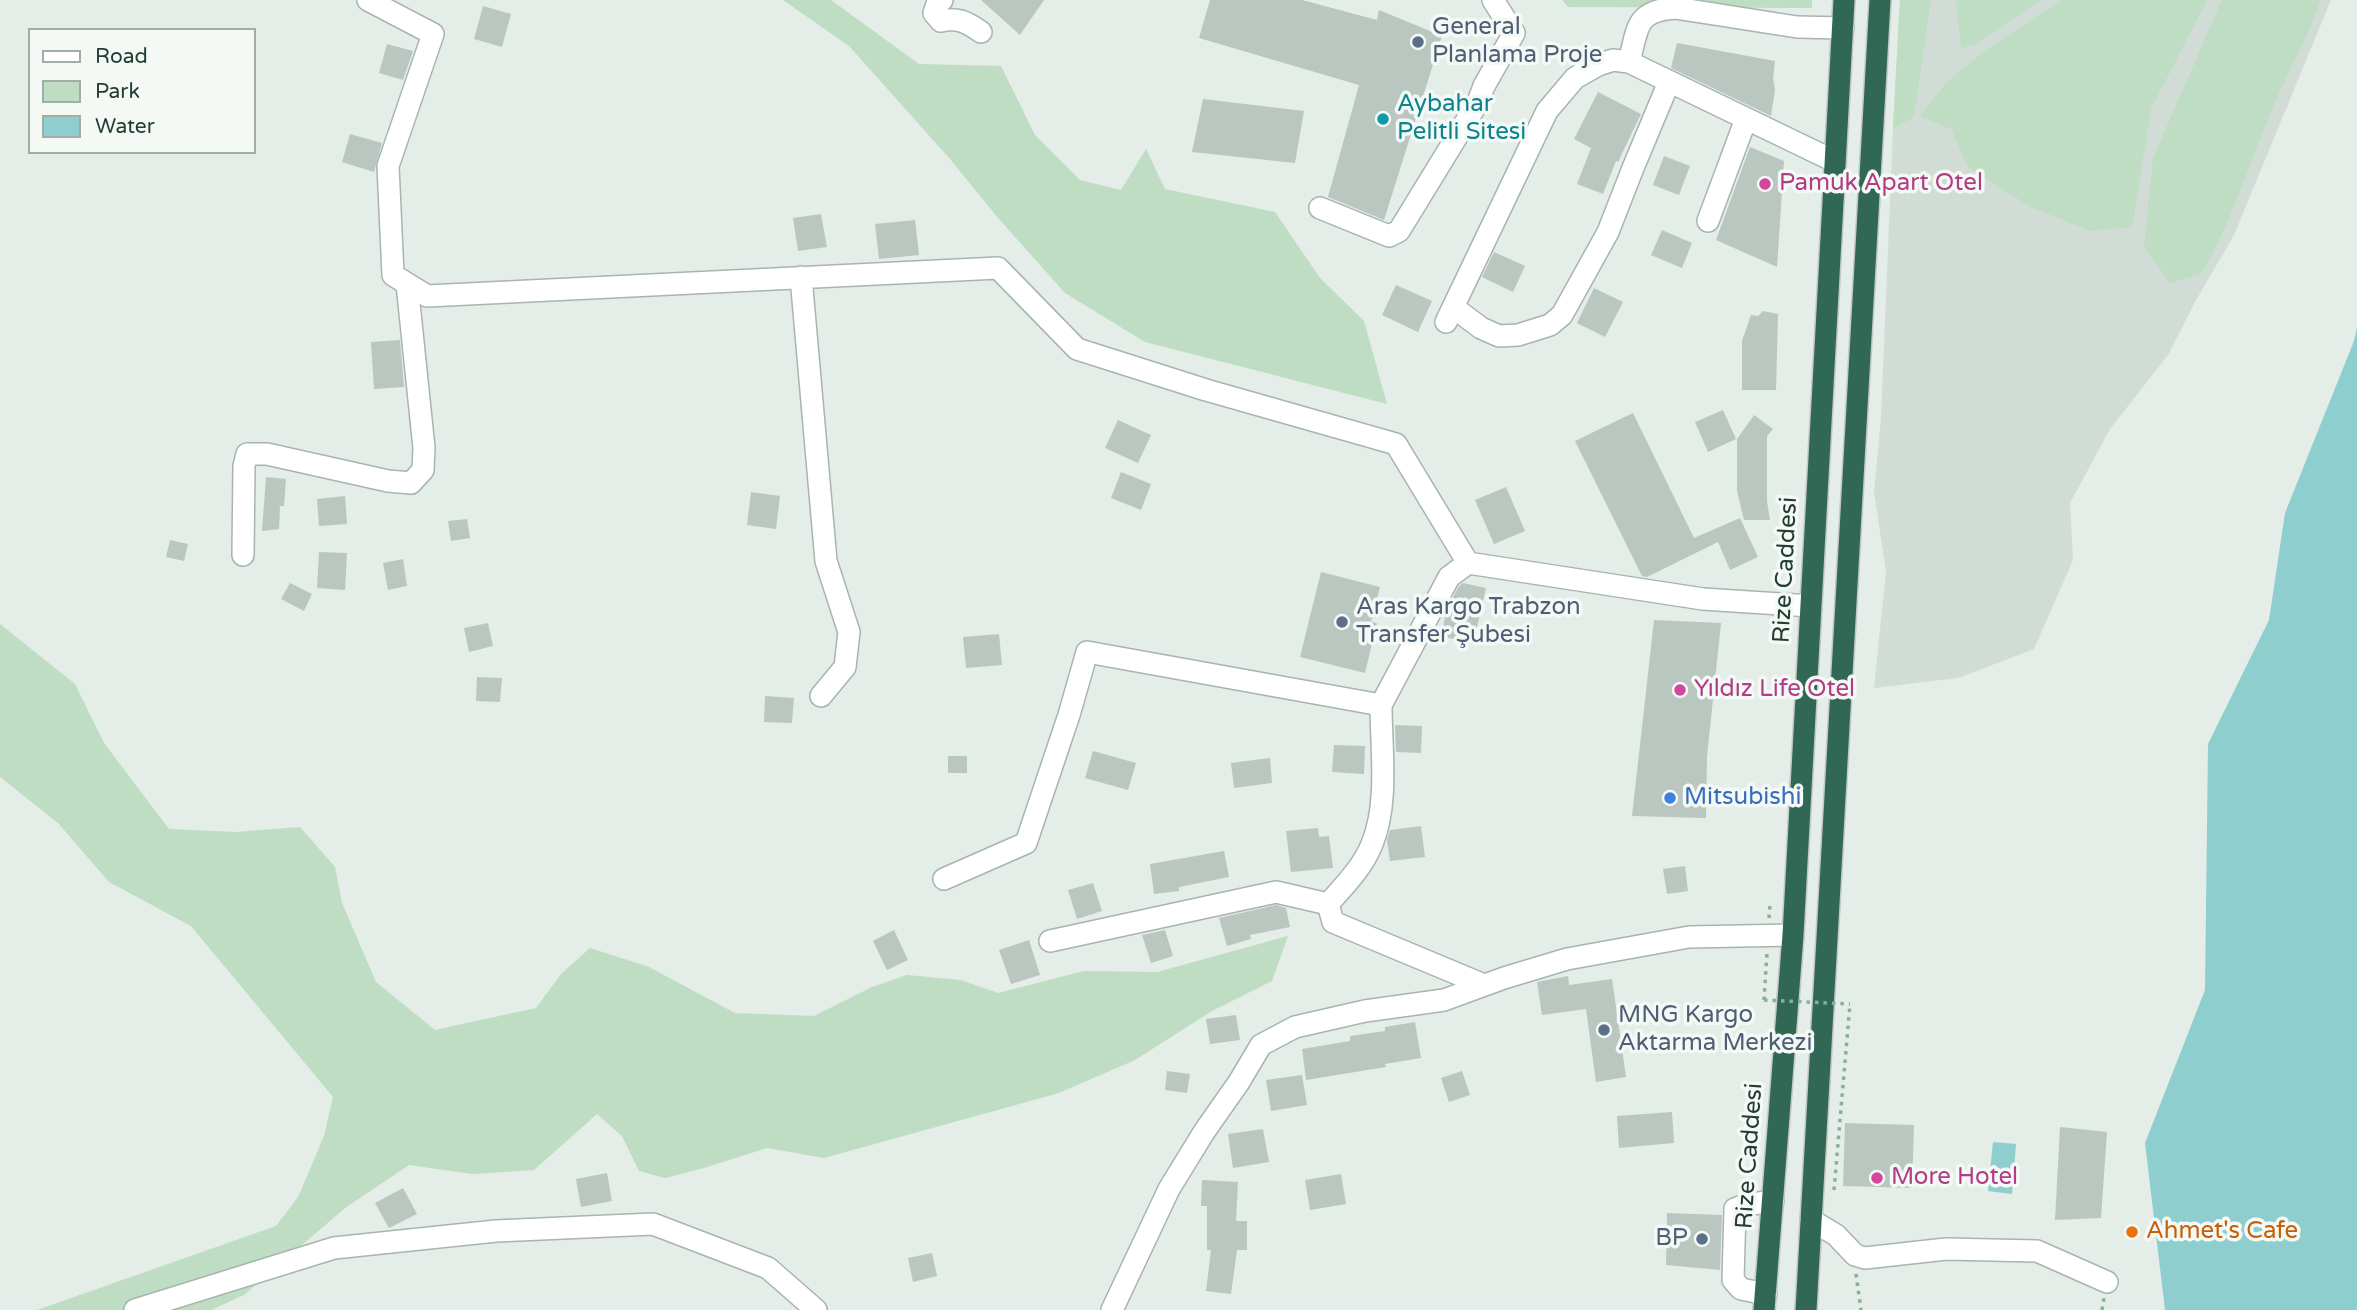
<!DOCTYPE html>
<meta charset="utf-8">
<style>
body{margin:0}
#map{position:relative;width:2357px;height:1310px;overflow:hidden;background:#e4ede8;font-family:"Varela Round",sans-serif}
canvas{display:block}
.legend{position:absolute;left:28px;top:28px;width:228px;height:126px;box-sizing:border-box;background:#f4f9f6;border:2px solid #a1aea8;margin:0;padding:9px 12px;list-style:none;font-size:21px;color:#243d33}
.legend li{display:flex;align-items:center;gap:14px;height:35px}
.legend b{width:35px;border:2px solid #a1aea8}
</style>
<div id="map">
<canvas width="2357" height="1310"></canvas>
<ul class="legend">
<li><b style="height:9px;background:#fff"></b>Road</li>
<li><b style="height:19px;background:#beddc2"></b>Park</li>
<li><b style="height:19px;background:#8fcece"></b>Water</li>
</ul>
</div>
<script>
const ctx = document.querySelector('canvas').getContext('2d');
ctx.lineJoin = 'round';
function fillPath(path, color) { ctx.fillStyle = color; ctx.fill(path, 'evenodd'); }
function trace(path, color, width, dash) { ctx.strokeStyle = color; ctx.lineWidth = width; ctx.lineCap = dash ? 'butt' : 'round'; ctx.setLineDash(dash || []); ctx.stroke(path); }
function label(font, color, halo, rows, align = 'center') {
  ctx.font = font + ' "Varela Round",sans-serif'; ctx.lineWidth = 7; ctx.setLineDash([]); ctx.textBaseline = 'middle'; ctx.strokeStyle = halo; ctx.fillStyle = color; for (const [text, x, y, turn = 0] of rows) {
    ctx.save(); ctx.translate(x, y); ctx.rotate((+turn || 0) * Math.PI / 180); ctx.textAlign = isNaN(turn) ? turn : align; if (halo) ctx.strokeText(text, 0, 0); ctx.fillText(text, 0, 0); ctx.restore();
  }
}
const built = new Path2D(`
 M1900,0H2331L2234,235L2195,302L2168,355L2110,429L2070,503L2073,560L2034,649L1958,678L1874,688L1886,571L1874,492L1881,418L1893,128Z`);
const green = new Path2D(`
 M783,0H831L919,64L1001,66L1035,135L1080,180L1121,190L1146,149L1165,189L1275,212L1320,278L1364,321L1387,404L1145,342L1065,293L999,219L950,159L849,46Z
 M1562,0H1812V8L1568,7Z
 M1900,0H1931L1914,117L1893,128Z
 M1956,0H2041L1974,45L1961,48Z
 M2062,0H2207L2151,109L2132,227L2090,231L2029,206L1968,167L1951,129L1920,116L1947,82L1982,53Z
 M2222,0H2320C2310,34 2291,65 2277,98C2251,156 2234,219 2201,274L2170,283L2144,247L2153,158Z
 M0,624L75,684L104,743L169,829L236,832L300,827L335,867L342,903L376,982L435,1030L536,1008L561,974L590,948L649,967L735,1013L814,1016L872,987L907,975L961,980L998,993L1084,971L1157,972L1288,936L1272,981L1212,1011L1135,1060L1059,1093L824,1158L767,1148L704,1168L665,1178L639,1171L622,1136L597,1114L534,1170L472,1174L409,1165L345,1208L244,1295L211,1310H37L276,1226L298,1197L324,1136L333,1097L191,926L109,882L58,823L0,777Z`);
const water = new Path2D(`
 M2357,327V1310H2165L2145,1143L2205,990L2208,744L2269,620L2285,513L2354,341Z
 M1993,1142L2016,1144L2012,1194L1988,1191Z`);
const building = new Path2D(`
 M981,0H1044L1020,35Z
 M1210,0H1302L1377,20L1379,10L1442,36L1384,220L1328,197L1359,85L1199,38Z
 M483,6L511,14L502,47L474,39Z
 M1677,43L1775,61L1773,78L1775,90L1771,116L1671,68Z
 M387,44L413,51L403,80L379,73Z
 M1598,92L1641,114L1618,162L1616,161L1603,194L1577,184L1591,148L1574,139Z
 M1203,99L1304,111L1295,163L1192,152Z
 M350,134L382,143L374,172L342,162Z
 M1750,147L1784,161L1777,267L1716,240Z
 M1664,156L1690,166L1679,195L1653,185Z
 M821,214L827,247L798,251L793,218Z
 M915,220L919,255L879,259L875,224Z
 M1662,230L1692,243L1682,268L1651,255Z
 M1494,252L1525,266L1513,292L1482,277Z
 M1396,285L1432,301L1418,332L1382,315Z
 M1594,288L1623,302L1605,337L1577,323Z
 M1763,311L1778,314L1776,390H1742V341L1751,315L1758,316Z
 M400,340L404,387L374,389L371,342Z
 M1723,410L1736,439L1708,452L1695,422Z
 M1633,413L1694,538L1740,518L1758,557L1730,570L1718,542L1647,577L1642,576L1575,441Z
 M1754,415L1773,429L1767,436V501L1770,520H1744L1737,491V439Z
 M1118,420L1151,435L1138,463L1105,448Z
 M1121,472L1151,484L1141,510L1111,498Z
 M266,477L286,479L284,506H280L279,529L262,531Z
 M1506,487L1525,531L1494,544L1475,500Z
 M751,492L780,496L776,529L747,525Z
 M345,496L347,524L319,526L317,499Z
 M467,519L470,538L451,541L448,521Z
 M170,540L188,544L184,561L166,557Z
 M319,552L347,553L345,590L317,588Z
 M403,559L407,586L388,590L383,563Z
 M1321,572L1380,587L1371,622L1377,623L1365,673L1300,657Z
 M290,583L312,594L304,611L281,599Z
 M1463,583L1486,588L1473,644L1441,636L1447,608L1459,586Z
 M1654,620L1721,623L1707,756L1706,818L1632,816Z
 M488,623L493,646L469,652L464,628Z
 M999,634L1002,665L966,668L963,637Z
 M477,677L502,678L500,702L476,701Z
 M765,696L794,698L792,723L764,722Z
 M1395,725L1422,726L1421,753L1396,752Z
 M1334,745L1365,746L1364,774L1332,772Z
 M1093,751L1136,763L1128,790L1085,778Z
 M948,756H967V773H948Z
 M1270,758L1272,783L1234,788L1231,763Z
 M1421,826L1425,857L1390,861L1387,840L1390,830Z
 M1318,828L1319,837L1329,836L1333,868L1291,872L1286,831Z
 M1224,851L1229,877L1179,887V891L1154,894L1150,864Z
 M1685,866L1688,891L1667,894L1663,869Z
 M1093,883L1102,911L1077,919L1068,890Z
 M1276,905L1286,908L1290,927L1250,935L1251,939L1227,946L1219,918Z
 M894,930L908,960L887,970L873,941Z
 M1165,930L1173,956L1151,963L1142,935Z
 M1029,940L1040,975L1011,984L999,950Z
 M1568,976L1569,985L1612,979L1626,1077L1596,1082L1586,1009L1542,1015L1537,982Z
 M1236,1015L1240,1040L1210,1044L1206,1019Z
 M1415,1022L1421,1058L1385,1064L1386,1067L1306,1080L1302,1049L1350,1041V1036L1385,1031V1027Z
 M1167,1071L1190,1074L1187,1093L1165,1090Z
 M1462,1071L1470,1095L1449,1102L1441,1078Z
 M1302,1075L1307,1105L1271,1111L1266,1080Z
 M1672,1112L1674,1143L1619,1148L1617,1116Z
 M1845,1123L1914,1125L1912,1188L1843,1186Z
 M2060,1127L2107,1132L2101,1218L2055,1220Z
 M1263,1129L1269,1162L1233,1168L1228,1134Z
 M607,1173L612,1201L581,1207L576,1179Z
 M1341,1174L1346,1204L1310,1210L1305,1180Z
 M1202,1180L1238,1182L1236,1221H1247V1250H1237L1231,1294L1206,1291L1211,1250H1207V1206H1201Z
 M403,1188L417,1214L389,1228L375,1203Z
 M1667,1213L1722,1215L1720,1270L1666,1265Z
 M932,1253L937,1276L913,1282L908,1258Z`);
const path = new Path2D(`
 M1769,918L1770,905
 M1764,1000L1767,953
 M1834,1190L1850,1004
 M1856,1274L1861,1310
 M2102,1310L2104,1298`);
const minor = new Path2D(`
 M368,0L433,34L388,166L393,275L427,296L998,268L1077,349L1206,390L1396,444L1468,563L1703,599L1811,606
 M942,0L937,4L934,13L941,21C957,17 967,22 981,32
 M1629,62C1638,28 1635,11 1675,8L1797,27L1843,28
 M1320,208L1389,236L1399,231L1478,102L1484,86L1514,33L1493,0
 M1708,221L1746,119
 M801,277L826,561L849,632L845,667L821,696
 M1453,307L1481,328L1499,336L1518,335L1550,325L1562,315L1608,232L1633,168L1669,82
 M1446,322L1547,111L1575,78L1598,65L1613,60L1629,62L1834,161
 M243,555L244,466L247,454H267L388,481L411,483L423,470L424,448L407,284
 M1381,705L1449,577L1468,563
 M944,879L1026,843L1069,715L1087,652L1381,705C1381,749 1389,803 1372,844C1363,867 1344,886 1328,904L1333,922L1484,985
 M1050,941L1276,892L1328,904
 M1811,1220L1836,1235L1855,1255L1865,1258L1946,1249L2037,1251L2107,1282
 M1766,1294L1741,1289L1733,1280L1735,1209L1745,1205L1773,1201
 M135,1310L334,1248L496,1231L653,1224L768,1268L816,1310
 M1112,1310L1169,1189L1204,1132L1239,1082L1261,1045L1295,1027L1365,1011L1444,1000L1504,978L1567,959L1689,937L1793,935`);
const highway = new Path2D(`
 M1764,1310L1793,935L1844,0
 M1806,1310L1880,0`);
const pathBridge = new Path2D(`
 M1764,1000L1850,1004`);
const markers = [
 [1418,42,7,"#5c6f8a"],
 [1383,119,7,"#0f9aa8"],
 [1765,184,7,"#d1479c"],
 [1342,622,7,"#5c6f8a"],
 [1680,690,7,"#d1479c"],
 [1670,798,7,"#3f7fe0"],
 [1604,1030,7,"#5c6f8a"],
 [1877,1178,7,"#d1479c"],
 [2132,1232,7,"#e8710a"],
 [1702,1239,7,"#5c6f8a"]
];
const serviceNames = [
 ["General",1432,28],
 ["Planlama Proje",1432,56],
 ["Aras Kargo Trabzon",1356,608],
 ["Transfer Şubesi",1356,636],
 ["MNG Kargo",1618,1016],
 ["Aktarma Merkezi",1618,1044],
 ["BP",1688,1239,"right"]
];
const cultureNames = [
 ["Aybahar",1397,105],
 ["Pelitli Sitesi",1397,133]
];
const hotelNames = [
 ["Pamuk Apart Otel",1779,184],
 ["Yıldız Life Otel",1694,690],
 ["More Hotel",1891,1178]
];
const streetNames = [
 ["Rize Caddesi",1786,570,-87],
 ["Rize Caddesi",1750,1156,-86]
];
const shopNames = [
 ["Mitsubishi",1684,798]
];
const foodNames = [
 ["Ahmet's Cafe",2146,1232]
];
fillPath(built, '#d2dcd6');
fillPath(green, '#beddc2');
fillPath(water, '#8fcece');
fillPath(building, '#b9c7c0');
trace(minor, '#a7b5ae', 24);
trace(highway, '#c2c9c6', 24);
trace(path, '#86af9c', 3.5, [3.5, 5]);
trace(minor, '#fff', 21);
trace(highway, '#316855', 21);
trace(pathBridge, '#86af9c', 3.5, [3.5, 5]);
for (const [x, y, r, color] of markers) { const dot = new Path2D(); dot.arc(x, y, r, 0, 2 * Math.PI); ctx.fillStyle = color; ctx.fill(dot); trace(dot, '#f4f9f6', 2.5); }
label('24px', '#4e5e75', '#f4f9f6', serviceNames, 'left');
label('24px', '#0d838f', '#f4f9f6', cultureNames, 'left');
label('24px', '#b23c85', '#f4f9f6', hotelNames, 'left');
label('24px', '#243d33', '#f4f9f6', streetNames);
label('24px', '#366cbe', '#f4f9f6', shopNames, 'left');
label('24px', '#c56008', '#f4f9f6', foodNames, 'left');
</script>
